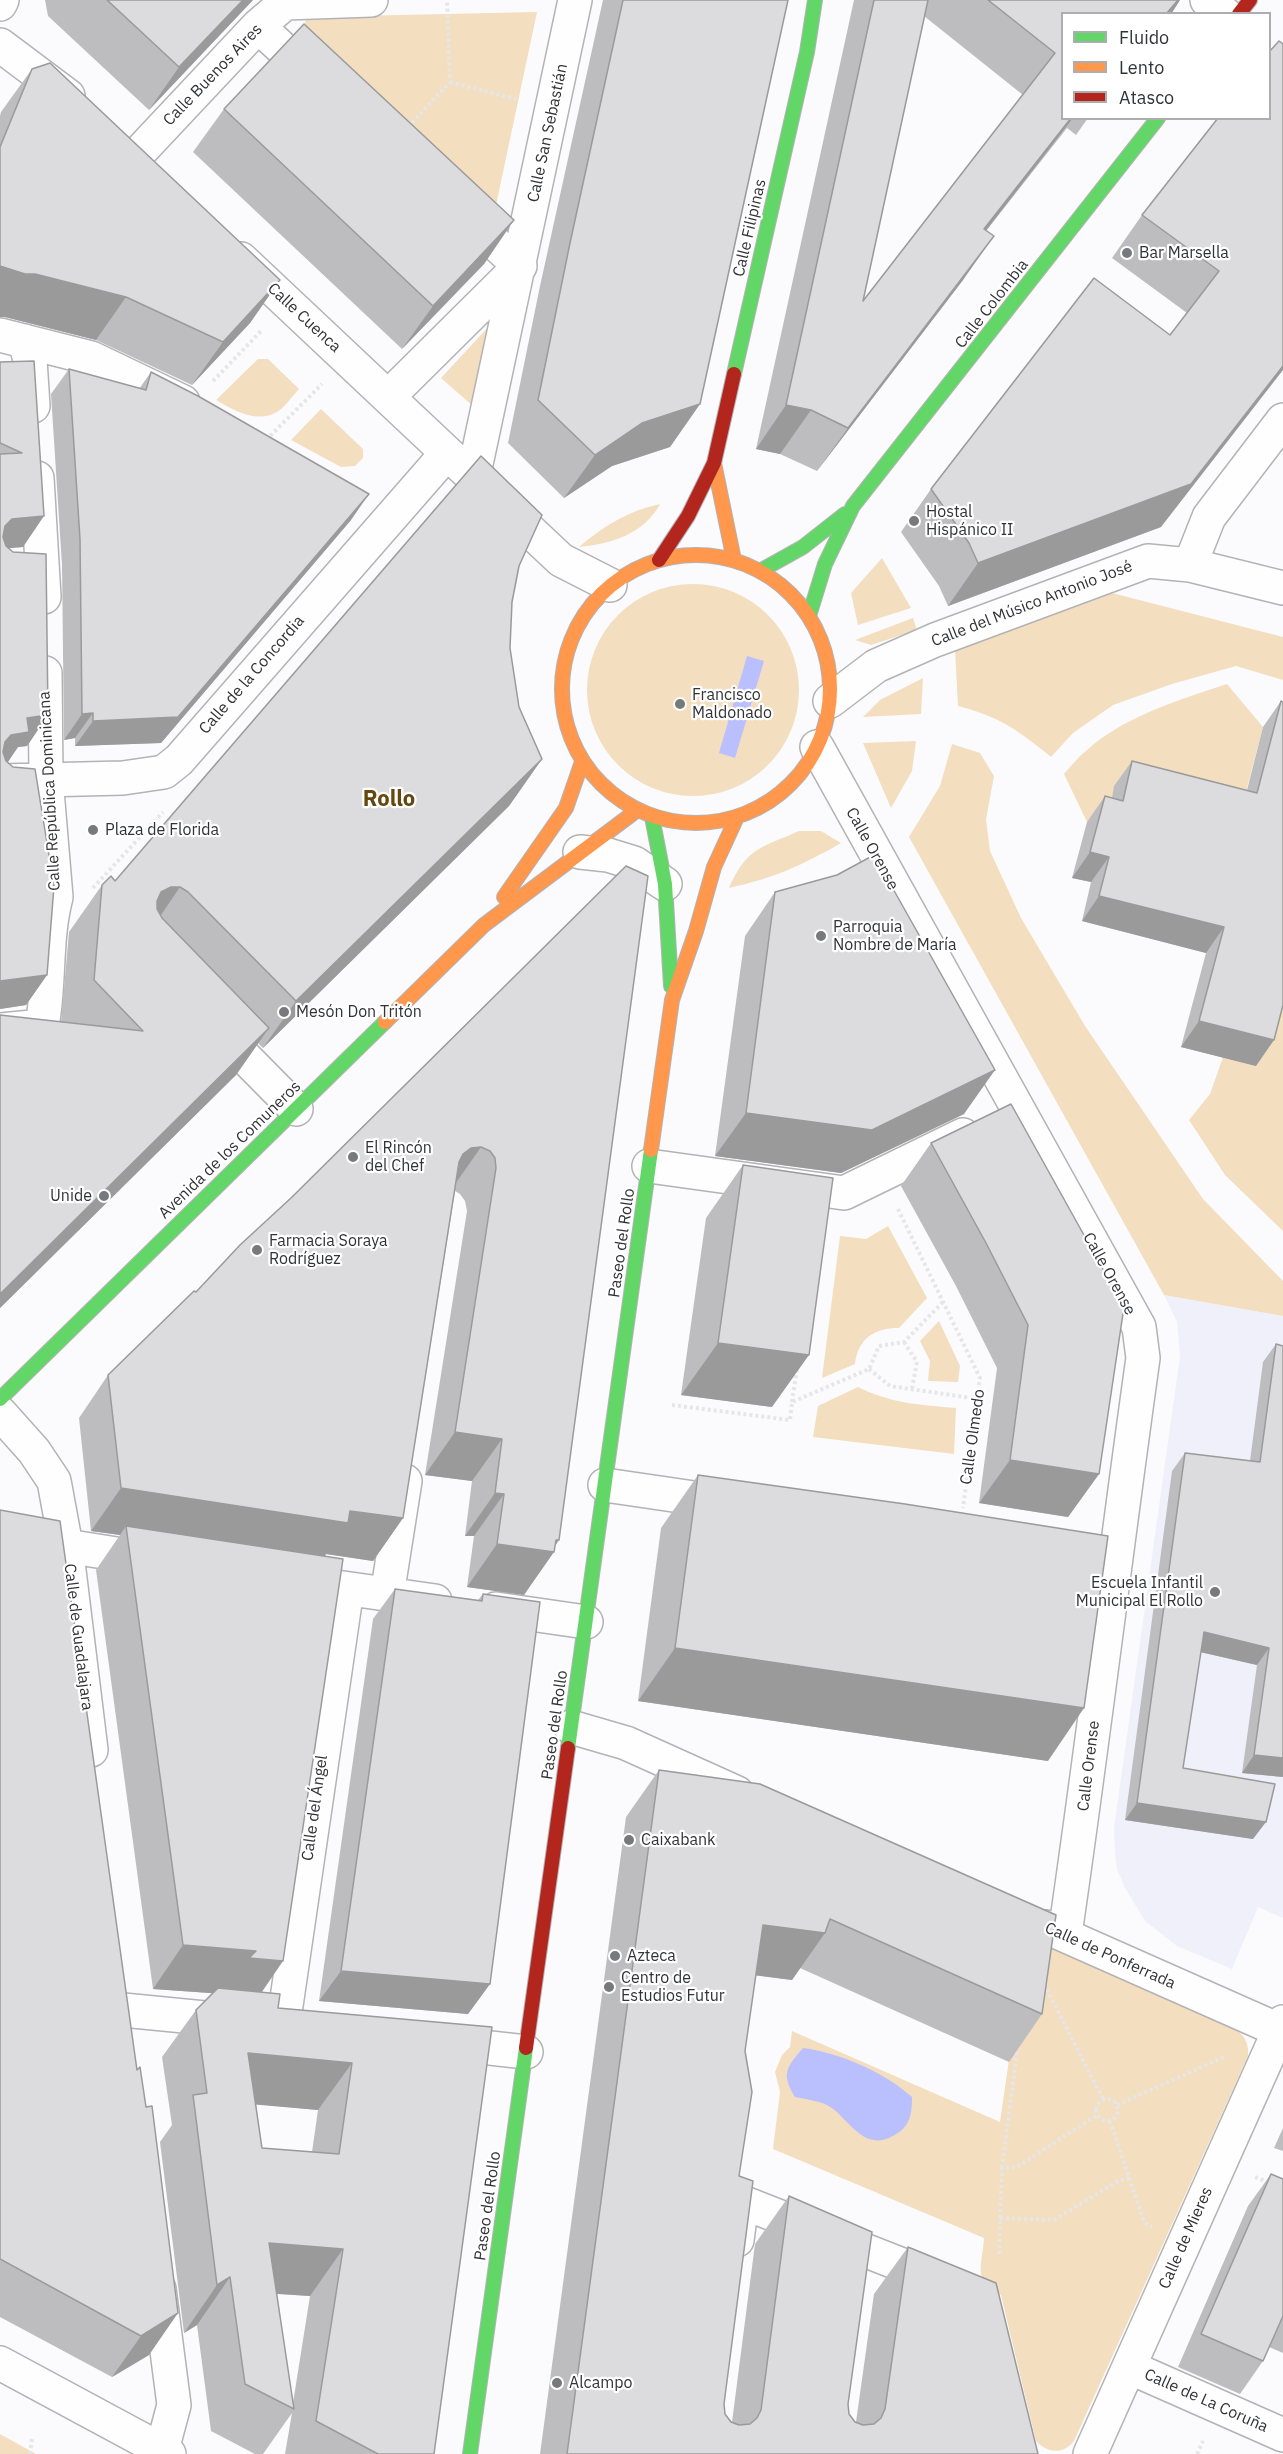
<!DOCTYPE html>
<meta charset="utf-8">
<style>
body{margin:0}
#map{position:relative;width:1283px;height:2454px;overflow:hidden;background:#fbfbfd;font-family:"IBM Plex Sans",sans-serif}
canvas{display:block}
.legend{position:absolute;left:1061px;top:12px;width:210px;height:108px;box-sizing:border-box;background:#fff;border:2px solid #adadaf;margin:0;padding:8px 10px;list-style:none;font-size:18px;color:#323336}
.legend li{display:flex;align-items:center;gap:12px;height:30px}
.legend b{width:30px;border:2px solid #adadaf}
</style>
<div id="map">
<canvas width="1283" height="2454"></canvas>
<ul class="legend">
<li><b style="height:8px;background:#63d668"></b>Fluido</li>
<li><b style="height:8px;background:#ff974d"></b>Lento</li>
<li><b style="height:8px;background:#b3261e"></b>Atasco</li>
</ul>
</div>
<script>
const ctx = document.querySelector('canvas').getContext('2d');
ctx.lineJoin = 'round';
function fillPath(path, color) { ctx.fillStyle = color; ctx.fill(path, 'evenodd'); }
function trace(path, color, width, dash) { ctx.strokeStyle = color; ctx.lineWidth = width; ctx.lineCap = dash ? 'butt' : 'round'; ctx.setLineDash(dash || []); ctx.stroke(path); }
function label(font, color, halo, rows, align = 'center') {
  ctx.font = font + ' "IBM Plex Sans",sans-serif'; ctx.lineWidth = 4.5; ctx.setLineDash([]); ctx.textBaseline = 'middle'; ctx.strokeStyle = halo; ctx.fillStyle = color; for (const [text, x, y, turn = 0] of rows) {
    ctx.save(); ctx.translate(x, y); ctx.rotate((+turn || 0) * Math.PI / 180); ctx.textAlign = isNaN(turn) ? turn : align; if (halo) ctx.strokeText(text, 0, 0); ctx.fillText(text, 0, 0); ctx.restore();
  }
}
const built = new Path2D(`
 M1164,1295L1283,1316V1918L1258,1907L1232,1969L1177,1946L1145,1921L1125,1888L1117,1869L1115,1854L1114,1828L1180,1356L1177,1322Z`);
const green = new Path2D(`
 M537,12L492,224L298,41L307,17Z
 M492,323L474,407L441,378Z
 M258,359H268L299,389C292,396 284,409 275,413C255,423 233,410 216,400Z
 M321,409L363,449V458L355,466L341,467L291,440Z
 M660,504C644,534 611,544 579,547C605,525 628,511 660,504Z
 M882,558L911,608L858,625L851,593Z
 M587 690a106 106 0 1 1 212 0a106 106 0 1 1-212 0Z
 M1112,593L1283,637V680L1236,666L1172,684L1113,705L1073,733L1051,757C1018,730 1000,717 958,706L955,650Z
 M913,618L917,630L871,645L855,640Z
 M923,678L921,714L863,717L880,700Z
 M1227,684L1263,727L1239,818L1115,786L1105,826L1087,822L1064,774C1071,766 1078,757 1087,750C1125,716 1179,700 1227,684Z
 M916,741L912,771L891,808L863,743Z
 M952,744L980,753L994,776L986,819L990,851L1021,918L1085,1026L1203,1199L1283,1281V1316L1164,1295L909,837L940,786Z
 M799,831H821L841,843C801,866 774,878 729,888C747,847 761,848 799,831Z
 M1283,993V1231L1225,1175L1189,1120L1210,1094L1223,1057Z
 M888,1226L927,1298L899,1328C875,1328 858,1338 855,1364L822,1378L840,1236L866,1239Z
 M939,1321L960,1366L958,1382L928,1381L930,1361L920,1341Z
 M858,1387C889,1403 921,1405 956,1408L954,1454L813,1437L818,1406Z
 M1029,1936L1233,2028C1245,2035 1249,2043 1248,2056L1074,2441C1064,2454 1048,2454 1036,2441L1001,2295C972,2280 982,2267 984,2238L773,2149L780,2092L775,2072L782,2055L790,2047L792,2031L1000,2122L1023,1963Z
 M0,2434L36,2454H0Z`);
const water = new Path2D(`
 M747,656L764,661L735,758L719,753Z
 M803,2048C840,2053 884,2072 912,2097C912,2115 910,2127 893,2136C862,2153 848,2116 827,2105C818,2101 805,2099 795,2097C781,2074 786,2068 803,2048Z`);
const path = new Path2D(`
 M450,82L516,99
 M408,127L450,82L447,0
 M213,381L262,330
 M266,440L322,384
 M93,888L163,812
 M898,1209L980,1378L963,1508
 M904,1342L917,1362L912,1389
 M869,1369L890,1386L978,1399
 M792,1402L797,1368
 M672,1405L790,1420L792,1402L869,1369L879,1346L904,1342L943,1302
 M1044,1984L1103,2099
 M1096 2110a11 11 0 1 1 22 0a11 11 0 1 1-22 0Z
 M1117,2105L1226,2056
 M1110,2121L1144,2222L1152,2227
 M1002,2168L1018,2044
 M1255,2177L1270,2183
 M1000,2218L1054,2220L1118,2181L1129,2178
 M999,2254L1002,2168L1017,2167L1097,2115
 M30,2454L32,2439
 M1197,2454L1203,2441`);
const street = new Path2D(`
 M1207,0L1225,14
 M0,4L2,0
 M258,26L314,78
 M0,45L68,96
 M134,158L258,26L285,3L371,0
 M241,259L561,560L610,585
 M0,335L91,358L183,402
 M25,341L30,360L33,406
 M388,397L520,266L465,216
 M37,478L44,597
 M473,478L575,0
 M1190,565L1209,517L1283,420
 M830,701L876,666L935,640L1148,561L1190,565L1283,588
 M817,747L1139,1327L1143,1358C1116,1550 1093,1742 1065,1934
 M0,781L123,778L164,772L179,760L447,453
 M580,852L608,855L634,863L665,884
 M215,1027L296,1109
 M0,1030L42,1026C50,983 45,939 56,897L46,779L45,673
 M649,1166L844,1193L963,1135
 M0,1413L34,1451L54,1481L66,1546L91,1750
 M605,1485L728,1503
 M66,1546L154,1560
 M294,1581L435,1601
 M387,1595L405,1481
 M496,1609L586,1622
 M571,1727L626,1743L737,1793
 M1046,1927L1283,2032
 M123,2010L235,2021
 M283,2026L347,1589
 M445,2043L526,2052
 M737,2240L742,2202L938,2279
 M159,2289L174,2405L162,2450
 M0,2363L169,2454
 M1129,2367L1283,2435
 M1090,2454L1283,2022`);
const fast = new Path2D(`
 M734,374L807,52L815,0
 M760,571L803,547L845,514
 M809,616L825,564L853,506L1158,118
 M652,817L665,884L671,986
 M0,1399L385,1022
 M568,1748L651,1150
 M470,2454L526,2048`);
const slow = new Path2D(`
 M714,463L734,560
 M562 689a134 134 0 1 1 268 0a134 134 0 1 1-268 0Z
 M504,897L566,808L582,762
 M385,1022L484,925L636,811
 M651,1150L672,1000L696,931L714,867L737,817`);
const jam = new Path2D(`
 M1239,14L1250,0
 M659,560L688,516L714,463L734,374
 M526,2048L568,1748`);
const wall = new Path2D(`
 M45,0H253L149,110L48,16Z
 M603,0H788L700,404L670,447L612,466L564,498L508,443L540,286Z
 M854,0H1180L1171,14H1062V118H1088L1076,135L1067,128L986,231L963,280L817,471L780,454L756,449ZM924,16L1023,95L863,301Z
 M32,69L280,280L250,323L192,385L96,340L5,317H0V116L1,112Z
 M224,109L514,220L484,264L402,349L193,152Z
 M1269,118L1161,527L948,606L939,586L901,532L931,489L1170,335L1187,313L1112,258L1142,215Z
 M34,361L23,547L8,548L48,715L27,746L18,747L7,762L47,975L26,1005L0,1009V362Z
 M69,369L139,389L151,372L351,520L161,743L75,746V738L64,740L62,565L51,394Z
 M519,566L512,602L510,648L519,707L542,759L509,806L263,1048L258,1043L236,1075L0,1308V1015L61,1022L69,932L102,885L115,881Z
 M1281,701L1256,1066L1181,1047L1206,953L1082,921L1091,882L1072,878L1087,822L1105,796L1112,798L1114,786L1132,761L1247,790L1263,727Z
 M626,866L555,1545L524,1595L467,1587L474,1536H465L472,1481L425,1475L467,1211L465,1201L460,1194L455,1191L403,1518L373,1561L326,1554L325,1557L261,1992L278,2008L492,2027L434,2454H285L292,2413L263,2454H255L211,2431L197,2325L184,2333L160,2142L172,2125L162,2057L196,2010L212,1993L153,1989L96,1570L120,1535L91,1531L79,1418L108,1375L196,1292ZM256,2104L318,2110L312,2152L262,2148ZM277,2294L310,2296L293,2403Z
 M775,892L964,1114L841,1173L715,1156L745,936Z
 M1011,1104L1099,1474L1068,1517L979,1503L997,1368L956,1286L901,1186L931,1143Z
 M743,1165L772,1407L681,1395L706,1218Z
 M1276,1344L1283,1346V1777L1242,1773L1257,1665L1201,1652L1183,1768L1253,1839L1125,1820L1172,1471L1185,1453L1250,1461L1263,1362Z
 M698,1475L1048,1761L638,1701L661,1528Z
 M0,1510L137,2070L149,2355L112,2377L0,2317Z
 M395,1589L478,1600L483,1594L490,1984L468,2014L319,2001L373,1619Z
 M659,1770L1042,2014L1009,2062L800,1968L792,1980L755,1975L745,2051L739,2176L724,2404L725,2414L732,2422L755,2244L789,2196L848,2404L849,2414L855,2422H856L874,2294L908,2247L1038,2454H540L626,1817Z
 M1283,2128V2151L1274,2148Z
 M1271,2174L1283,2179V2353L1269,2347L1263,2361L1240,2394L1178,2367L1248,2206Z`);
const shadedWall = new Path2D(`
 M243,0H253L149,110L179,67Z
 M1178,0H1180L1171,14H1166Z
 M1071,118H1073L954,272L984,229Z
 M514,220L484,264L402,349L433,306Z
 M994,236L963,280L817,471L848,428Z
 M0,266L35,274L126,297L96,340L5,317H0Z
 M280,280L250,323L192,385L223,342Z
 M1283,366V370L1276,379L1161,527L948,606L978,563Z
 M700,404L670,447L612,466L564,498L595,455L642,423Z
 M786,405L811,410L780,454L756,449Z
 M369,494L351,520L161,743L75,746L93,721Z
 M44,516L23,547L0,549L5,526L12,519Z
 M93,713L75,738L64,740L82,714Z
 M48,715L27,746L18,747L8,762L0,763L5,742L27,718Z
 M542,759L509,806L263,1048L296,1001Z
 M1090,852L1109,857L1091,882L1072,878Z
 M171,887H180L148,934L129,939L161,892Z
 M1099,896L1224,927L1206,953L1082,921Z
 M47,975L26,1005L0,1009V981Z
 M1199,1021L1274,1040L1256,1066L1181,1047Z
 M269,1028L236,1075L0,1308V1294Z
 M995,1070L964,1114L841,1173L715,1156L746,1113Z
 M481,1147L451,1190L441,1191L463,1154L471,1148Z
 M718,1343L809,1355L772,1407L681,1395Z
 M455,1432L502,1439L472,1481L425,1475Z
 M1010,1460L1099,1474L1068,1517L979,1503Z
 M121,1488L350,1511L403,1518L373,1561L326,1554L318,1566L126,1526L120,1535L91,1531Z
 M495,1493L504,1494L474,1536H465Z
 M556,1540H559L551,1552H554L524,1595L467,1587L497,1544Z
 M1204,1632L1269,1648L1257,1665L1191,1650Z
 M675,1648L1084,1708L1048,1761L638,1701Z
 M1254,1755L1283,1758V1777L1242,1773Z
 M1137,1803L1266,1822L1253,1839L1125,1820Z
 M763,1925L825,1933L792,1980L729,1972Z
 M183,1945L256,1951L283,1961L253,2005L223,1994L153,1989Z
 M341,1971L490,1984L468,2014L319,2001Z
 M248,2053L352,2063L318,2110L215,2101Z
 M269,2243L343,2249L310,2296L236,2291Z
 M230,2277L197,2325L184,2333L217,2285Z
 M178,2313L149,2355L112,2377L141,2336Z`);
const building = new Path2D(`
 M107,0H243L179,67Z
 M623,0H788L700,404L642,423L595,455L538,400L570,243Z
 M874,0H928L863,301L1055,53L988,0H1178L1166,14H1062V118H1071L984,229L994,236L848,428L811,410L786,405Z
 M304,24L514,220L433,306L224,109Z
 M1279,41L1283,44V366L1191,484L978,563L969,543L931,489L1094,278L1170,335L1219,271L1142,215L1218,118H1269V52Z
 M50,63L280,280L223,342L126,297L35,274H25L0,266V147L32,69Z
 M34,361L44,516L12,519L5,526L3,537L6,546L13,552L46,554L48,715L27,718L29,732L11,735L5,742L3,752L6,761L13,767L35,769L54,886L47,975L0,981V454L22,453L0,443V362Z
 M69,369L146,390L151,372L198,396L369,494L178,717L93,721V713L82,714L80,539Z
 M481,456L542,515L519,566L512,602L510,648L519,707L542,759L296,1001L188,892L180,887H171L161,892L157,901V909L162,918L269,1028L0,1294V1015L143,1031L94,980L102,885L111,876L115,881Z
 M1281,701L1283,702V1005L1274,1040L1199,1021L1224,927L1099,896L1109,857L1090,852L1105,796L1123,801L1132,761L1257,793Z
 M874,855L995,1070L872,1130L746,1113L775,892L837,875Z
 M626,866L648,876L559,1540H556L554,1552L497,1544L504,1494L495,1493L502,1439L455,1432L496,1168L495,1158L490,1151L481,1147L471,1148L463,1154L459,1162L403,1518L350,1511L348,1523L121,1488L108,1375L194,1291L196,1292L240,1245L291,1198Z
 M1011,1104L1124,1307L1099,1474L1010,1460L1028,1325L986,1243L931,1143Z
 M743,1165L833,1178L809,1355L718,1343Z
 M1276,1344L1283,1346V1758L1254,1755L1269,1648L1204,1632L1183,1768L1275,1784L1266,1822L1137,1803L1185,1453L1260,1462Z
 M698,1475L905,1504L1108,1536L1084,1708L675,1648Z
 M0,1510L60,1521L137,2070L140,2067L146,2107L152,2106L178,2313L141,2336L0,2259Z
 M126,1526L343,1559L283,1961L249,1958L256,1951L183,1945Z
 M395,1589L482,1601L483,1594L540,1602L490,1984L341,1971Z
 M659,1770L760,1784L1056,1915L1042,2014L830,1919L825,1933L763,1925L745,2051L752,2092L739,2176L753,2181L724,2404L725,2414L731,2422L739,2425L750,2424L757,2418L761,2410L789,2196L872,2232L848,2404L849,2414L855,2422L863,2425L874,2424L881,2418L885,2409L908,2247L996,2283L1038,2454H567Z
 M218,1988L280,1994L278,2008L492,2027L434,2454H378L316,2421L343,2249L269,2243L294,2409L245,2384L230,2277L217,2285L193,2095L207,2093L196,2010ZM248,2053L352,2063L339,2154L262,2148Z
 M1271,2174L1283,2179V2316L1263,2361L1201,2334Z`);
const markers = [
 [1127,253,6,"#78797c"],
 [914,521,6,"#78797c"],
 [680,704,6,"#78797c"],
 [93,830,6,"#78797c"],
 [821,936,6,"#78797c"],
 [284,1012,6,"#78797c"],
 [353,1157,6,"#78797c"],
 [104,1196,6,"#78797c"],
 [257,1250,6,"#78797c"],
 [1215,1592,6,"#78797c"],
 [629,1840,6,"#78797c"],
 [615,1956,6,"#78797c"],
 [609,1987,6,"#78797c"],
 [557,2383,6,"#78797c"]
];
const streetNames = [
 ["Calle Buenos Aires",213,75,-46],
 ["Calle San Sebastián",548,133,-78],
 ["Calle Filipinas",750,228,-77],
 ["Calle Colombia",992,304,-52],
 ["Calle Cuenca",304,318,43],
 ["Calle del Músico Antonio José",1032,604,-21],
 ["Calle de la Concordia",252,675,-49],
 ["Calle República Dominicana",50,791,-93],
 ["Calle Orense",872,849,61],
 ["Avenida de los Comuneros",230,1150,-44],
 ["Paseo del Rollo",622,1243,-82],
 ["Calle Orense",1109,1274,61],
 ["Calle Olmedo",973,1437,-82],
 ["Calle de Guadalajara",78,1637,83],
 ["Paseo del Rollo",555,1725,-82],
 ["Calle Orense",1089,1766,-83],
 ["Calle del Ángel",315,1808,-82],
 ["Calle de Ponferrada",1110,1956,24],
 ["Paseo del Rollo",488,2206,-82],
 ["Calle de Mieres",1186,2238,-66],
 ["Calle de La Coruña",1206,2401,24]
];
const poiNames = [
 ["Bar Marsella",1139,253],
 ["Hostal",926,512],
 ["Hispánico II",926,530],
 ["Francisco",692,695],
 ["Maldonado",692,713],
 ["Plaza de Florida",105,830],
 ["Parroquia",833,927],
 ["Nombre de María",833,945],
 ["Mesón Don Tritón",296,1012],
 ["El Rincón",365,1148],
 ["del Chef",365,1166],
 ["Unide",92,1196,"right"],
 ["Farmacia Soraya",269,1241],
 ["Rodríguez",269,1259],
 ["Escuela Infantil",1203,1583,"right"],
 ["Municipal El Rollo",1203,1601,"right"],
 ["Caixabank",641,1840],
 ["Azteca",627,1956],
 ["Centro de",621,1978],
 ["Estudios Futur",621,1996],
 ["Alcampo",569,2383]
];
const districtNames = [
 ["Rollo",389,800]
];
fillPath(built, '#eff0fa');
fillPath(green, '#f3debf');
fillPath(water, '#bac0fe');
trace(street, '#b3b3b6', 36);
trace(fast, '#b3b3b6', 16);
trace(slow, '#b3b3b6', 16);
trace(jam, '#b3b3b6', 16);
trace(path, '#e6e6e6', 4, [3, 3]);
trace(street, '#fefeff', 33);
trace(fast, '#63d668', 14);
trace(slow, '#ff974d', 14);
trace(jam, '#b3261e', 14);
fillPath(wall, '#bdbdbf');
fillPath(shadedWall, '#9a9a9b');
fillPath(building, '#dcdcde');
trace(building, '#9a9a9b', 1.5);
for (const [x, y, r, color] of markers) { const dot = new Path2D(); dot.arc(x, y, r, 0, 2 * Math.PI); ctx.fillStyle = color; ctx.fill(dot); trace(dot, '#fff', 2); }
label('16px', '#323336', '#fff', streetNames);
label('16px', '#323336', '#fff', poiNames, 'left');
label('bold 22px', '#65470f', '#fff', districtNames);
</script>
